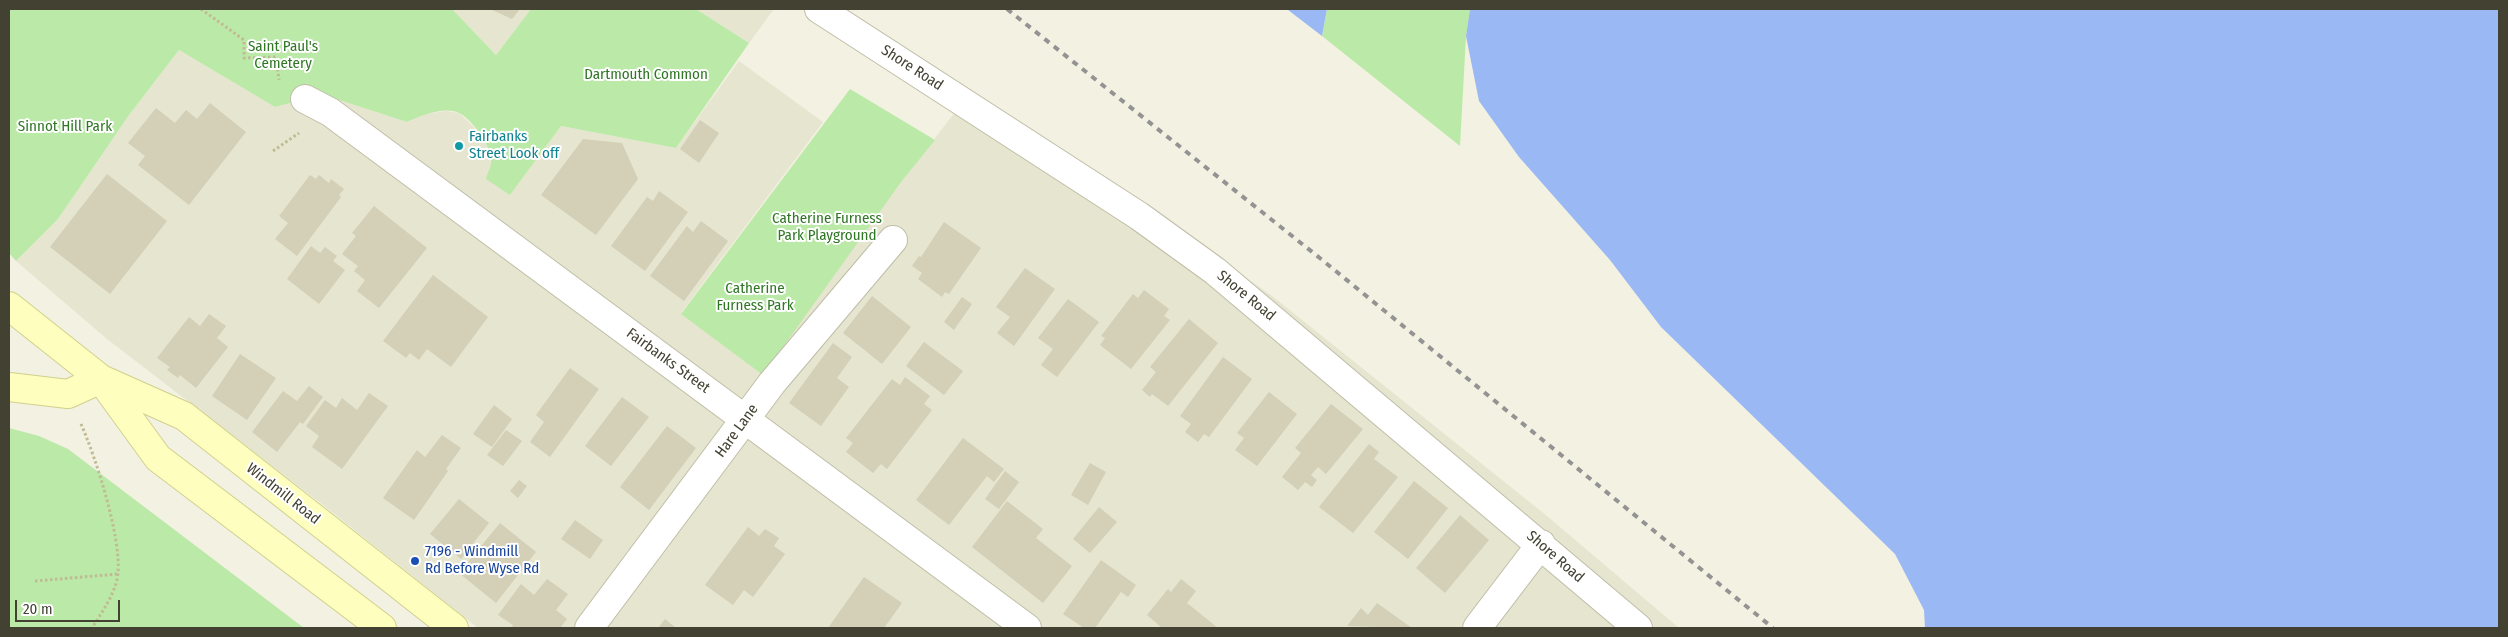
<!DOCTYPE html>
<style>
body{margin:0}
#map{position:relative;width:2508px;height:637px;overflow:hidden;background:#f2f1e2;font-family:"Fira Sans Condensed",sans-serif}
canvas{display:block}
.frame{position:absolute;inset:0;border:10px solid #434132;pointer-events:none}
.scale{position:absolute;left:15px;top:600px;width:105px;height:22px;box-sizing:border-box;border:2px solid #434132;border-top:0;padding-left:6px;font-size:15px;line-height:18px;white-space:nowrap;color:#434132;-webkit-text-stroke:4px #fff;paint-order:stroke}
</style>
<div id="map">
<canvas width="2508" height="637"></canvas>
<div class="frame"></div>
<div class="scale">20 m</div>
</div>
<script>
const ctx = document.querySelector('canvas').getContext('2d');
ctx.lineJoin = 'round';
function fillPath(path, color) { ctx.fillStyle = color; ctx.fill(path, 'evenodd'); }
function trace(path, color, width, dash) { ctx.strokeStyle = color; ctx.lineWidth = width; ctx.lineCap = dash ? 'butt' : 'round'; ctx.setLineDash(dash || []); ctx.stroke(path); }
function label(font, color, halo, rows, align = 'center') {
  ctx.font = font + ' "Fira Sans Condensed",sans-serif'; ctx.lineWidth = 4; ctx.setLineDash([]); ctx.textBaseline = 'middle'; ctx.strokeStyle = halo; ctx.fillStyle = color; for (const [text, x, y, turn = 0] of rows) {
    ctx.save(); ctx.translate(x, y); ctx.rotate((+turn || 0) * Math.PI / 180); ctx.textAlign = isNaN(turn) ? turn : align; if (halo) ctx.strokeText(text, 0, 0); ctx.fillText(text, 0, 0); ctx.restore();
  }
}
const residential = new Path2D(`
 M452,9H531L496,55Z
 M696,9H774L749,43Z
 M179,50L275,107L305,99H336L407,122L426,114L445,111L459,113L480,133L487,147L491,163L510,195L561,126L676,148L739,61L823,122L681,313L901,182L969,94L1151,210L1272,296L1547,516L1679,628H478L327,508L107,339L16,261L58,219L129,115Z`);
const green = new Path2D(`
 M9,9H452L496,55L531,9H696L749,43L676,148L561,126L510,195L486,179C487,174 490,169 491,164C493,148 473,120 459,113C443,106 421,116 407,122L336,99H305L275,107L179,50L129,115L58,219L16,261L9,253Z
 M1327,9H1470L1466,36L1460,146L1322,36Z
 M850,89L935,140L901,182L763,375L681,314Z
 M9,428L39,436L68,449L304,628H9Z`);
const water = new Path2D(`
 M1287,9H1327L1322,36L1292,13Z
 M1470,9H2499V628H1925L1924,610L1895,554L1661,327L1610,260L1519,157L1479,101L1466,36Z`);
const building = new Path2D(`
 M490,9H520L512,19Z
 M210,103L246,132L189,205L138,165L145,156L128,143L156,108L175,123L186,110L197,119Z
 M700,120L719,133L699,163L680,149Z
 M583,139L622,143L638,179L596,235L541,195Z
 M107,174L167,221L110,294L50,247Z
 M310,175L316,179L319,175L329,183L331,179L344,189L339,195L341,197L297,256L275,239L288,223L279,216Z
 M659,191L688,212L645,271L611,246L647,197L653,201Z
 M374,206L427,248L379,308L357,291L365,280L354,271L358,266L342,254L356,236L352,233Z
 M701,221L728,241L684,301L650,276L687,226L693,232Z
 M944,222L981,248L949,294L945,292L942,297L918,279L922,273L912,266L919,256L921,257Z
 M311,246L320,253L325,247L337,256L333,261L345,270L319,304L287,279Z
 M1025,268L1055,289L1014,346L997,333L1010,317L996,307Z
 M433,275L488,317L451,367L427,349L419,360L410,353L406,358L383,341Z
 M1144,290L1169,309L1164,316L1170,320L1131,369L1100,345L1105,338L1101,336L1133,294L1138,298Z
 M872,296L911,327L882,364L843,333Z
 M962,297L972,304L954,330L944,322Z
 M1068,299L1099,322L1057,377L1041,365L1053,349L1038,338Z
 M209,314L226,326L217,338L228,347L196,388L180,375L178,378L167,370L170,367L157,358L189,317L200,326Z
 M1189,319L1218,343L1168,406L1152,394L1150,397L1142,390L1156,372L1150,367Z
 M924,342L963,371L944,395L906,366Z
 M833,343L852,357L837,378L849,387L821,426L789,403Z
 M240,354L276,378L247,420L212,396Z
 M1223,357L1252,379L1209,437L1204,434L1198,442L1185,432L1191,424L1180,416Z
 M570,368L599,389L550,457L530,442L544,422L536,415Z
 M905,377L930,396L924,404L932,410L887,469L881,464L873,473L846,452L853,443L846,438L892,379L900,385Z
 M309,386L323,397L303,424L300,422L277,452L252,432L283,391L297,401Z
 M1269,392L1297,414L1257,466L1235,450L1244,438L1237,433Z
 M369,393L388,406L342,469L312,447L319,436L306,426L325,400L336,408L342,398L357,410Z
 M622,397L649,417L611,466L585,446Z
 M1331,404L1363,429L1326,474L1318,467L1311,475L1317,480L1312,487L1305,482L1298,490L1282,477L1301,453L1295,448Z
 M494,405L512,419L492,447L473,434Z
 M667,426L696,448L649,510L620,487Z
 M506,430L522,441L503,466L487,455Z
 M442,435L461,448L446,469L448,471L414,520L383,498L417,450L425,457Z
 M963,438L1004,469L994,482L987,476L949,525L916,500Z
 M1369,444L1379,452L1374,459L1398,477L1353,533L1319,507Z
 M1090,463L1106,472L1088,505L1071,495Z
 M1005,471L1019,482L999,509L985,499Z
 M519,480L527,486L518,498L510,491Z
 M1414,481L1448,508L1408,559L1374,532Z
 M459,499L489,523L461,559L430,534Z
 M1007,501L1043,529L1036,538L1072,566L1043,603L972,547Z
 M1099,507L1117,522L1090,553L1073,539Z
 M1460,515L1489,540L1445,593L1416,568Z
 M575,520L603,540L590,559L561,539Z
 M500,523L536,552L496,603L459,573Z
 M748,527L759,536L765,529L779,538L774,546L785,554L753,597L744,590L733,605L705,585Z
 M1101,560L1136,585L1128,597L1121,592L1095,628H1084L1063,614Z
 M864,577L902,603L884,628H828Z
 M547,579L568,594L556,610L567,619L560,628H510L513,625L498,615L521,584L534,595Z
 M1181,579L1196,591L1187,603L1218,628H1162L1147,615L1168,589L1171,592Z
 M1377,603L1412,628L1347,626L1361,608L1368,615Z
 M665,619L676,628H658Z`);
const path = new Path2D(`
 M201,9L244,40V58L276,57L279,80
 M273,151L299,133
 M81,424C96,458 121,536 118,573C116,593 102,612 92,628
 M35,581L118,574`);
const minor = new Path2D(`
 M819,9L1139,216L1215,271L1638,628
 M305,99L330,112L1027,628
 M589,628L772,383L893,240
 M1477,628L1541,544`);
const secondary = new Path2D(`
 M9,306L101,379L184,416L454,628
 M102,381L158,458L382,628
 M9,387L68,394L101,379`);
const rail = new Path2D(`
 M1007,9L1321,259L1773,628`);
const markers = [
 [459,146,5,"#0f9aa8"],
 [415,561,5,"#1a4fb4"]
];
const parkNames = [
 ["Saint Paul's",283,47],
 ["Cemetery",283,64],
 ["Dartmouth Common",646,75],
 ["Sinnot Hill Park",65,127],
 ["Catherine Furness",827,219],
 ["Park Playground",827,236],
 ["Catherine",755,289],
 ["Furness Park",755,306]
];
const streetNames = [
 ["Shore Road",912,68,33],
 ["Shore Road",1246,296,39],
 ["Fairbanks Street",668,361,36],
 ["Hare Lane",737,431,-54],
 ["Windmill Road",283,494,38],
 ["Shore Road",1555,557,41]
];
const cultureNames = [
 ["Fairbanks",469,137],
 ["Street Look off",469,154]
];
const transitNames = [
 ["7196 - Windmill",425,552],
 ["Rd Before Wyse Rd",425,569]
];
fillPath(residential, '#e6e5d0');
fillPath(green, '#bbe9a8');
fillPath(water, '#9ab8f3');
fillPath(building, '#d3d0b7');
trace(minor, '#c0bea7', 30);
trace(secondary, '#d1d08d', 30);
trace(path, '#c0bb95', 3, [2.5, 2.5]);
trace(minor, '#fff', 28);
trace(secondary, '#feffbf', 28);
trace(rail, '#939393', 4, [6, 6]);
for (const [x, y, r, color] of markers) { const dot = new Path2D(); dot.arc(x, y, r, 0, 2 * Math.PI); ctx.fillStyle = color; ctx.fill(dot); trace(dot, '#fff', 2); }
label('15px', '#2f7724', '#fff', parkNames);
label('15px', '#434132', '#fff', streetNames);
label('15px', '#0d838f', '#fff', cultureNames, 'left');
label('15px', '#164399', '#fff', transitNames, 'left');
</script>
